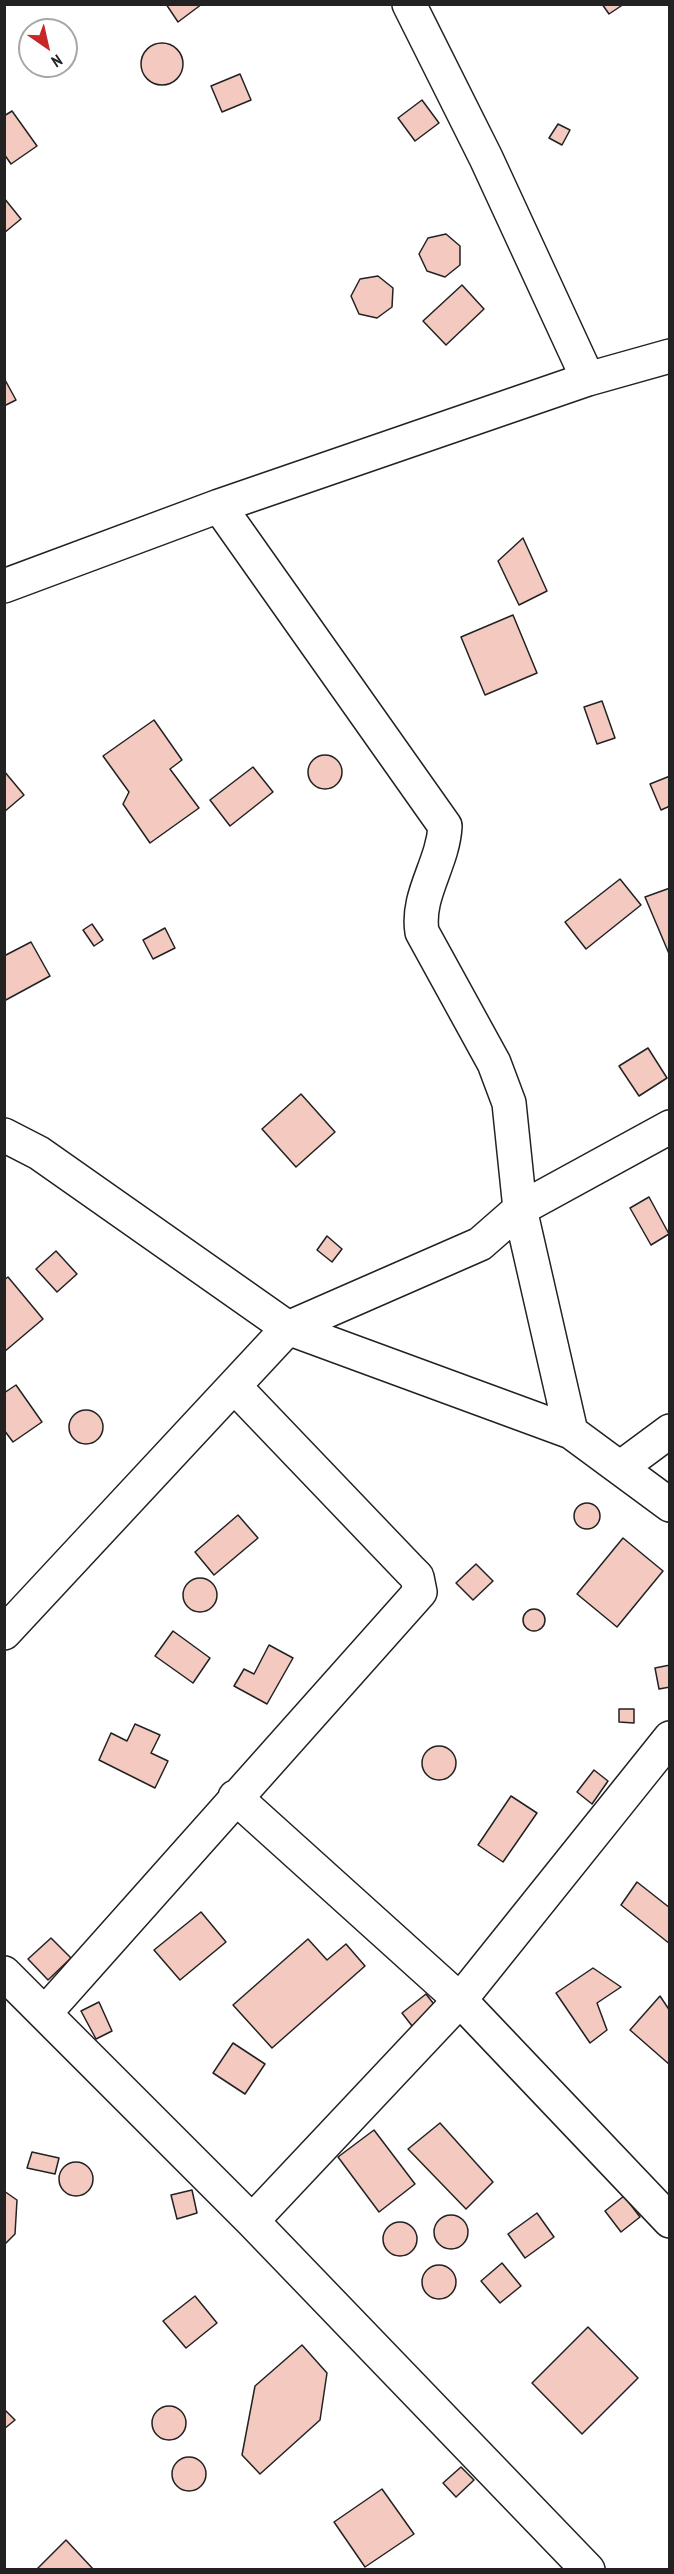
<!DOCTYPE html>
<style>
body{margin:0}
#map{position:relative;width:674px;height:2574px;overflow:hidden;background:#fff;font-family:"PT Sans Narrow",sans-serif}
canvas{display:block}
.frame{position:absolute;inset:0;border:6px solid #222;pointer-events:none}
.north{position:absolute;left:18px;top:18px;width:60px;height:60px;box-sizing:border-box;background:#fff;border:2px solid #a7a7a7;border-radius:50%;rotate:146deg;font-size:16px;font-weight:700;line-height:24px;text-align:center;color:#222}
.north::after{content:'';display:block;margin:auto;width:21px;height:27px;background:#c62828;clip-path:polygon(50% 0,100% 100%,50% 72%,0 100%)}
</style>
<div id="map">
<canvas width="674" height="2574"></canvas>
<div class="frame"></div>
<div class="north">N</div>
</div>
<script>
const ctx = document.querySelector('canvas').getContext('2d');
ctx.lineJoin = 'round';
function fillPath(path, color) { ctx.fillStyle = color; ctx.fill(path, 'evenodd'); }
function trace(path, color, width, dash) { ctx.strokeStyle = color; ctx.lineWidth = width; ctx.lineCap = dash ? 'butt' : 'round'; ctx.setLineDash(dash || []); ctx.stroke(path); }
const building = new Path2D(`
 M166,4H202L178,22Z
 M602,4H624L609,14Z
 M141 64a21 21 0 1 1 42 0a21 21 0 1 1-42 0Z
 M240,74L251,100L222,112L211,86Z
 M422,100L439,123L415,141L398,118Z
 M12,111L37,146L11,164L4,154V116Z
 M558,124L570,130L562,145L549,138Z
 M4,198L21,219L4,233Z
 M446,234L460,246V265L445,277L427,271L419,254L428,238Z
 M378,276L393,288L392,307L377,318L359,314L351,296L360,279Z
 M462,285L484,309L446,345L423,321Z
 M4,378L16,400L4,406Z
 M523,538L547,591L519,605L498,561Z
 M513,615L537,673L485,695L461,637Z
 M602,701L615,738L597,744L584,707Z
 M154,720L182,760L170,769L199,808L150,843L123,804L129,792L103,756Z
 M308 772a17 17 0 1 1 34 0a17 17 0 1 1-34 0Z
 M253,767L273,792L230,826L210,800Z
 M4,771L24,795L4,812Z
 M670,776V806L661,810L650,784Z
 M620,879L641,905L586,949L565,922Z
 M670,888V956L645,897Z
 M92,924L103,940L94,946L83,930Z
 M165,928L175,948L153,959L143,940Z
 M31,942L50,976L4,1001V956Z
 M648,1048L667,1078L639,1096L619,1066Z
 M301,1094L335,1132L296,1167L262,1129Z
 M649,1197L669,1234L651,1245L630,1208Z
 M327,1236L342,1249L332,1262L317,1250Z
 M56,1251L77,1274L57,1292L36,1269Z
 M8,1277L43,1319L4,1352V1280Z
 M16,1385L42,1422L13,1442L4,1430V1393Z
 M69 1427a17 17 0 1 1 34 0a17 17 0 1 1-34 0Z
 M574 1516a13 13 0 1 1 26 0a13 13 0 1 1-26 0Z
 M238,1515L258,1538L214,1575L195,1552Z
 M623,1538L663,1571L617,1627L577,1594Z
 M476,1564L493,1581L473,1600L456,1583Z
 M183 1595a17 17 0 1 1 34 0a17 17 0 1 1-34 0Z
 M523 1620a11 11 0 1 1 22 0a11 11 0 1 1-22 0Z
 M173,1631L210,1658L193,1683L155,1656Z
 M269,1645L293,1658L267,1704L234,1686L244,1669L254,1674Z
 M670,1665V1687L659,1689L655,1668Z
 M619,1709H634V1723L619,1722Z
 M135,1724L160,1735L151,1753L168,1761L155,1788L99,1760L111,1733L127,1741Z
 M422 1763a17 17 0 1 1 34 0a17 17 0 1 1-34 0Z
 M594,1770L608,1781L592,1804L577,1792Z
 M511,1796L537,1813L503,1862L478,1845Z
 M637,1882L670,1908V1944L621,1905Z
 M201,1912L226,1942L180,1980L154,1950Z
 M51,1938L71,1958L48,1980L28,1959Z
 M308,1939L327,1960L346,1944L365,1966L272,2048L233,2005Z
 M593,1968L621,1987L597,2003L607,2030L590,2043L556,1993Z
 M426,1994L440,2012L416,2031L402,2013Z
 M660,1996L670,2011V2065L630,2030Z
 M99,2002L112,2031L96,2039L81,2011Z
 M233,2043L265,2064L245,2094L213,2073Z
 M440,2123L493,2182L466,2209L408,2149Z
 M374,2130L415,2184L379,2212L338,2157Z
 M32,2152L59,2158L55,2174L27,2168Z
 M59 2179a17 17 0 1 1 34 0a17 17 0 1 1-34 0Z
 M192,2190L197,2213L177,2219L171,2195Z
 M4,2191L17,2200L15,2234L4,2245Z
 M624,2196L640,2217L621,2232L605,2211Z
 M537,2213L554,2237L525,2258L508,2234Z
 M434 2232a17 17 0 1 1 34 0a17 17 0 1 1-34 0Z
 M383 2239a17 17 0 1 1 34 0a17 17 0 1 1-34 0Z
 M502,2263L521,2286L500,2303L481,2281Z
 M422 2282a17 17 0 1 1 34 0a17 17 0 1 1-34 0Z
 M195,2296L217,2323L186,2348L163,2321Z
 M588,2327L638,2378L582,2434L532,2383Z
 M302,2345L327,2373L320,2420L260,2474L242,2455L255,2386Z
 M152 2423a17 17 0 1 1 34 0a17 17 0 1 1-34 0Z
 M4,2409L15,2420L4,2429Z
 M172 2474a17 17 0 1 1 34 0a17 17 0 1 1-34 0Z
 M461,2467L474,2480L456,2497L443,2483Z
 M382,2489L414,2534L365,2567L334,2522Z
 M66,2540L94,2570H36Z`);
const street = new Path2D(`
 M409,4L486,158L588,379
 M219,506L445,826C443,864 416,895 422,932L494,1063L509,1103L520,1209L571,1432
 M4,586L219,506L588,379L670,356
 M4,1135L39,1153L288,1328L571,1432L670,1505
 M620,1468L670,1431
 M4,1633L288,1328L480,1244L520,1209L670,1127
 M235,1797L460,2000L670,2221
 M4,1973L252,2221L588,2570
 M45,2013L420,1592L417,1577L410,1570L234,1386
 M252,2221L460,2000L670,1738`);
fillPath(building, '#f3c9c0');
trace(building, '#222', 1.5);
trace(street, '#222', 36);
trace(street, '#fff', 33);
</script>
